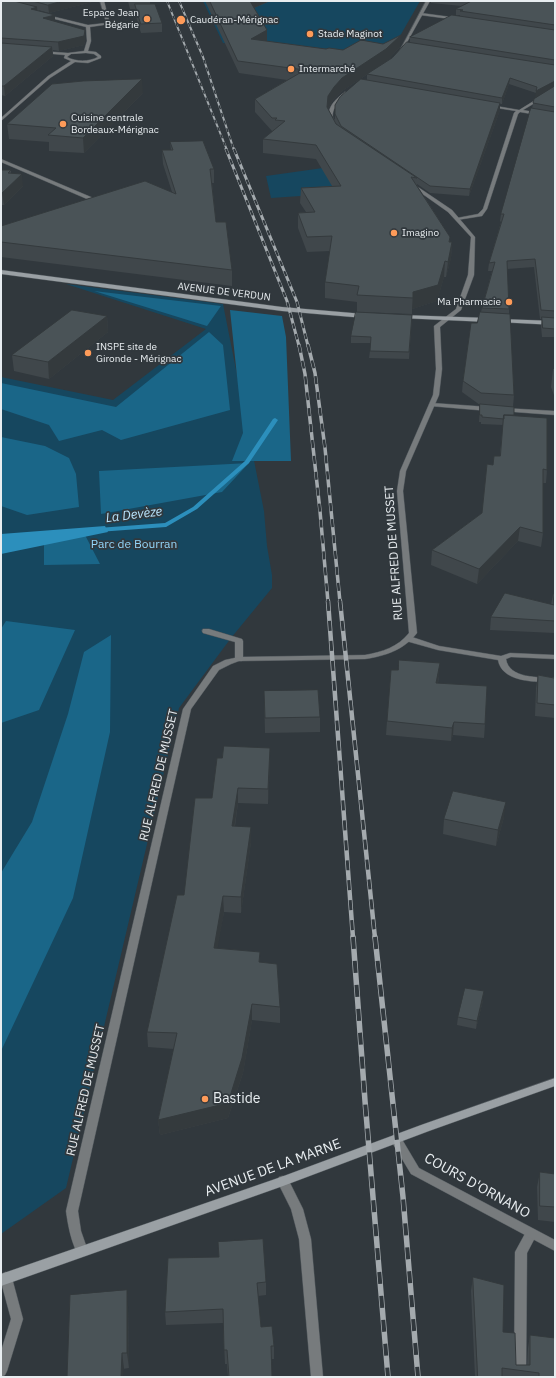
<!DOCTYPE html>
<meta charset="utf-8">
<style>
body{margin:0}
#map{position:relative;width:556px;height:1378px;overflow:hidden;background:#31383d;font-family:"IBM Plex Sans",sans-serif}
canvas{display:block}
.frame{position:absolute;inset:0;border:2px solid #e8edf0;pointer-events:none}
</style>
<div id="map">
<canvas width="556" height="1378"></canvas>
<div class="frame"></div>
</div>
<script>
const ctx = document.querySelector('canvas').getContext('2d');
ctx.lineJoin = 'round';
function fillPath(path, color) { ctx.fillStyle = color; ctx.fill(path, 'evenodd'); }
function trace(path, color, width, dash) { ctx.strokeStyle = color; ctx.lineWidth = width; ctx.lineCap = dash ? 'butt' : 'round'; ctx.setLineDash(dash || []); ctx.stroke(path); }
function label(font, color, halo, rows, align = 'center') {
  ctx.font = font + ' "IBM Plex Sans",sans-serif'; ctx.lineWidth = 3.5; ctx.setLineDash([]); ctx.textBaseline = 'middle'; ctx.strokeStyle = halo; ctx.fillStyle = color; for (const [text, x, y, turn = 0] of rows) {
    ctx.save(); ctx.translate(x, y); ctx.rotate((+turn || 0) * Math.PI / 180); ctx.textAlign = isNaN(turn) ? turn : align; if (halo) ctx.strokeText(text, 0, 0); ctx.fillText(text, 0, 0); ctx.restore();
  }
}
const green = new Path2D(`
 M203,1H420L396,43L385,59L223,43Z
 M330,167L404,189L271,198L266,176Z
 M66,284L223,304L264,511L267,546L272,575V588L231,638L179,708L66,1188L1,1234V377L113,400L206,329Z`);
const forest = new Path2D(`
 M94,291L221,306L207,326Z
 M230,310L282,316L286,337L291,461H232L243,433Z
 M209,332L223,345L230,410L121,440L102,430L59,441L49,425L1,409V383L116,407Z
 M1,437L45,446L69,458L76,474L79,507L27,515L1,506Z
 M249,463L222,492L101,514L99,471Z
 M85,535L100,564L44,565V544Z
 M6,621L75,630L39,710L1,723V629Z
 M111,635L110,732L73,898L1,1051V873L32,822L68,714L84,652Z`);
const water = new Path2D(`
 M105,526L108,532L1,554V534Z`);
const stream = new Path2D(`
 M275,418L278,420L249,463L197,509L166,527L98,532L95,530L98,528L165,523L193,507L245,461L273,419Z`);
const service = new Path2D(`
 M203,629H209L242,639L243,641V659L242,661H236L235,659V642L203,633L202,631Z`);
const minor = new Path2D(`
 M100,1H104L110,24L90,27L91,41L88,51L96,52L101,56V58L88,63L75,62L50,78L1,121V118L48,76L71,61L64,58L65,55L42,53L41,51L68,53L84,51L87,41L86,27L43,16V14L88,25L106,23ZM86,53L94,54L98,57C88,62 77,62 67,57L71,54Z
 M421,13L458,18L460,19L458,20L420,15Z
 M555,88V91L523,110L555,116V118L520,112L518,114L487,209L482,216L457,220V218L478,214L483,209L514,113L516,111L491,107L490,105L519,110Z
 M1,159L98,200V201L94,202L1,162Z
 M432,403L489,407L492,409L489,411L430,406L429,405Z
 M503,408L555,411V415L501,411V409Z
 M406,637H412L439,646L501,656L510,653L555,655V659L511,657L506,659C509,679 539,677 555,678V682C537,682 502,683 498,660L438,650L406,641L405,639Z
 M283,1176L287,1177L303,1209L311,1239L323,1377H311L299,1239L291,1209L277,1181L279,1177Z
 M531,1229L535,1230L537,1234L527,1253L526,1377H514L515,1252L527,1230Z`);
const tertiary = new Path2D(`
 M426,1H430L401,53L398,54Z
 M345,92L348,93C339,102 329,109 334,123L331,124C324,110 334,100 345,92Z
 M409,181L452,210L475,237L474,275L461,310L440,327L442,369L439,395L406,471L403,491L417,633C404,650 385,656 365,659L239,661L231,664L219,670L191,709L78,1211L81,1231L88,1251L86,1255L82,1256L78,1255C71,1241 68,1226 66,1211L183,709L213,666L225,660L239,657L365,655C382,652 398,647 409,633L397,491L400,471L433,395L436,369L434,326L456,309L468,275L471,237L448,212L407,183V181Z
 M396,1134L400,1136L419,1168L555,1240V1251L411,1174L390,1139L392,1136Z
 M6,1272L10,1274L12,1278L23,1319L7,1371L5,1375L1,1377V1351L11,1319L1,1282L2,1274Z`);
const secondary = new Path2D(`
 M1,270L282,307L364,314L367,316L364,318L282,311L1,274Z
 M402,315L488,318L491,320L488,322L400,318L399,317Z
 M500,319L555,321V325L498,322L497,321Z
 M555,1078V1086L429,1131L283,1186L1,1286V1274L281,1177L421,1125Z`);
const railFar4 = new Path2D(`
 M167,1L227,150
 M179,1L203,57L234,150`);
const railFar3 = new Path2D(`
 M226,149L287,301L299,346
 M234,149L297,302L308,346`);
const railFar2 = new Path2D(`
 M299,345L305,374L320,511L328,602
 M308,345L315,373L325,448L340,602`);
const railFar1 = new Path2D(`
 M328,601L353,938
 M340,601L375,938`);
const rail = new Path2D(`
 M353,937L365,1101L388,1377
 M375,937L403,1197L418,1377`);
const wall = new Path2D(`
 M1,1H96L49,13L38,10L55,22L85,30V41L84,45L59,51L53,50V56L5,96L1,95Z
 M128,1H150V4L162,23V32L141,33L135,13V9H130Z
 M205,1H270L254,8L267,30V42L326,49L343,50L400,47L386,62L342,91L333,100L328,109L335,120V105L367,80V74L392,58L410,42V37L460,16V15H456V9L462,6L431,3V1H555V337H542L541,326L542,319H540L534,267L507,269L509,309V314L514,395L513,407L514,415L547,470L546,483H543V533L541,547L518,541L477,584L431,565L432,550L482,513L493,465L500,456L503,425L481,424V422H479L480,405L462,392L463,381L477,323L481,312L482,308L492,271H488L489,263L501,222L500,221L501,214L532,109L533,103L539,96L536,93L509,84L502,104H500V110L469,196L430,193L417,184V185L450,237V242H452L451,258L446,277H444L437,301L412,309V314L357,312V302L325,298V282L330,251L307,252L298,228V213L306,212L300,203L301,188L332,186L316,159L263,153V139L273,131H272L255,112V99L287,80L239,73Z
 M407,1H425L424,2Z
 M143,93L84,153L49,151V142L9,139L7,124Z
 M170,142L214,169V183H212L216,222L232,270V286L1,257V226L172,192L163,164L162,150H171Z
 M1,170H11V173L23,186L4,205H1Z
 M412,315L409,359L369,358L371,343H351V336Z
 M107,316L108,332L49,379L14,371L12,355Z
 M553,369H555V398L551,387Z
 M553,594H555V633L490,630L491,617L551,605Z
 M555,661V718L535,716L536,688L538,675L554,678Z
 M439,676L438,683L485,724L484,738L453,735L451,741L386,735L387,721Z
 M264,691L320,717V732L265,733Z
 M270,748V763L268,804L238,803L235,826L251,842L241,913L224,912L217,948L260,952V962L280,1007V1023L252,1020L243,1073L228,1118L160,1135L158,1120L174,1049L148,1047L147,1032L184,895L212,798L222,758Z
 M504,817L496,846L443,834L444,819Z
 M483,1000L476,1029L457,1025L458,1017Z
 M540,1172L555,1174V1222L538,1220L537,1187Z
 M219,1257L266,1282V1295L258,1296L261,1327L274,1346V1359H271L272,1377H228L227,1364H225L223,1323L166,1325L165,1312Z
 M473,1277L516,1365H527L528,1348L530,1335L555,1377H475L471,1291Z
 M128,1306L129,1368L67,1377Z`);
const shadedWall = new Path2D(`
 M63,1H96L49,13L48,5Z
 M249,1H270L249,10Z
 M37,7L38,16L31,9Z
 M55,15V24L43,18Z
 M267,30V42L251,39Z
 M85,32V41L84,45L59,51L58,42Z
 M401,35L400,47L386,62L342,91L333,100L328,109L327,107L328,96L334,87L342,78Z
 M52,47L53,56L5,96L4,86Z
 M510,78L509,84L502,104V98Z
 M142,79L143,93L84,153L83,138Z
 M555,81V88L535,98L536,91Z
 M500,103V110L469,196L470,189Z
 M22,174L23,186L4,205L2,193Z
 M452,242L451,258L446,277L448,262Z
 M445,261L444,277L437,301L412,309L413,292Z
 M107,316L108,332L49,379L48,362Z
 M520,527L518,541L477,584L479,569Z
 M440,663L439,676L435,696L436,683Z
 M454,722L453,735L451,741L452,728Z
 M270,748V763L268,804V789Z
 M238,788V803L232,842V826Z
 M506,802L504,817L496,846L498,830Z
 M251,827V842L241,913V897Z
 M223,896L224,912L215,964L214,948Z
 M260,952V968L259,962Z
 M484,991L483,1000L476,1029L477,1021Z
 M252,1004V1020L243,1073L228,1118L160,1135L158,1120Z
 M127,1290L128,1306L129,1368L127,1353Z
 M122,1353L124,1368L123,1377H121Z`);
const building = new Path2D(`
 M1,1H14L37,7L31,9L55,15L43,18L85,30L84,36L58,42L1,38Z
 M33,1H63L48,5Z
 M210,1H250L267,30L251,39L326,49L329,48L343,50L361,40L383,44L401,35L386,49L342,78L334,87L328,96L327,107L336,124L417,178L411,177L450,237L449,242H452L448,262L445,261L438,285L413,292V298L357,295L359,286L325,282L332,236L307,237L298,213L315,212L301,188L341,186L316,145L263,139L285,121L275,120L277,118H272L255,99L305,70L238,61Z
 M472,1H555V25L460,11L463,10L456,9Z
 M135,4H155L162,23L141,24Z
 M452,15L555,30V60L410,37Z
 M407,42L555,65V81L536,91L537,87L510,78L502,98L367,74L392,58Z
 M1,43L52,47L4,86H1Z
 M142,79L83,138L48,135L56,128L7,124L52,84L83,81Z
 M361,79L500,103L470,189L430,186L341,126L335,114V105L340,97Z
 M555,86V107L533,103L534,99Z
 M531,108L555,112V311L541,310L535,259L507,261L509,309L482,308L495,262L489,263L504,214H501Z
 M203,141L214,169H210L216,222H226L232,270L1,242V226L145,181L176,194L162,150H173L170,142Z
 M1,170H11L8,173L22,174L2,193H1Z
 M72,310L107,316L48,362L12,355Z
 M356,312L412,315L409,352L370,351L371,337L351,336Z
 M480,312L510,314L514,395L481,393L463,381L471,323H477Z
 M542,317L555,318V329L543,328Z
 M480,404L514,407V415H504V419L482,417V415H480Z
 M504,415L547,418V470L543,469V533L520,527L479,569L432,550L482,513L487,464L493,465L494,456H500Z
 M505,593L554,605L553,594H555V621L491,617Z
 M399,660L440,663L436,683L487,686L485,724L454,722L452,728L387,721L391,670H398Z
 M555,671V705L537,703L538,675L554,678Z
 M318,690L320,717L265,718L264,691Z
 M224,746L270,748L268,789L238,788L232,826L251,827L241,897L223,896L214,948L260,952L259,962L277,964L280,1007L252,1004L242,1058L228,1103L158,1120L177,1033L147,1032L177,895H184L195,798H212L217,758H222Z
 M453,791L506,802L498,830L444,819Z
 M465,988L484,991L477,1021L458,1017Z
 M540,1172L555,1174V1207L540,1206Z
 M263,1239L266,1282L257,1283L261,1327L272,1326L274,1346H271L272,1377H229L227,1350H224L223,1309L165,1312L168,1258L219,1257L218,1242Z
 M473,1277L504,1285L503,1332L515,1333L516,1365H530V1335L555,1338V1377H539V1373L502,1368V1377H478Z
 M127,1290V1353H122L121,1377H67L70,1295Z`);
const markers = [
 [147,19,4,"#fe9b59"],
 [181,20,5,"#fe9b59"],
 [310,34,4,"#fe9b59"],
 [291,69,4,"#fe9b59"],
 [63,124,4,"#fe9b59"],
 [394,233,4,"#fe9b59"],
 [509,302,4,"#fe9b59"],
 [88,353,4,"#fe9b59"],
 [205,1099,4,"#fe9b59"]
];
const farPoinames = [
 ["Espace Jean",139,13,"right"],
 ["Bégarie",139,25,"right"],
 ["Caudéran-Mérignac",190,20],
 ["Stade Maginot",318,34],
 ["Intermarché",299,69],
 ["Cuisine centrale",71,118],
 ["Bordeaux-Mérignac",71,130],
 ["Imagino",402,233],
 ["Ma Pharmacie",501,302,"right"],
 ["INSPE site de",96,347],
 ["Gironde - Mérignac",96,359]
];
const farStreetnames = [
 ["AVENUE DE VERDUN",224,292,7]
];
const parkNames = [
 ["Parc de Bourran",134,545]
];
const streetNames = [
 ["RUE ALFRED DE MUSSET",394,553,-94],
 ["RUE ALFRED DE MUSSET",159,775,-77],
 ["RUE ALFRED DE MUSSET",86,1090,-77]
];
const waterNames = [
 ["La Devèze",134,515,-7]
];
const nearPoinames = [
 ["Bastide",213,1099]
];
const nearStreetnames = [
 ["AVENUE DE LA MARNE",273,1168,-20],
 ["COURS D'ORNANO",477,1186,29]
];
fillPath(green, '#16475f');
fillPath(forest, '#1a6688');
fillPath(water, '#2c8fbc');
fillPath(stream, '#2c8fbc');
trace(service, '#4e555a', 1);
trace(minor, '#4e555a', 1);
trace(tertiary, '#4e555a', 1);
trace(secondary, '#4e555a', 1);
fillPath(service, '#777b7d');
fillPath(minor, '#777b7d');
fillPath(tertiary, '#777b7d');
fillPath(secondary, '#9aa0a4');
trace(railFar4, '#a4aaae', 2);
trace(railFar3, '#a4aaae', 3);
trace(railFar2, '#a4aaae', 3.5);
trace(railFar1, '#a4aaae', 4.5);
trace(rail, '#a4aaae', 5.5);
trace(railFar4, '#31383d', 1.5, [4]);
trace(railFar3, '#31383d', 2, [5.5]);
trace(railFar2, '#31383d', 2.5, [8]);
trace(railFar1, '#31383d', 3, [10]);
trace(rail, '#31383d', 4, [12]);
fillPath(wall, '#40474b');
fillPath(shadedWall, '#343a3d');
fillPath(building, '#4a5357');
trace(building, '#343a3d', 1);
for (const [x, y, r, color] of markers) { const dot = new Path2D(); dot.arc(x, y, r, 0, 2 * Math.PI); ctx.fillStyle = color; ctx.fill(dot); trace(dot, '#31383d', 1.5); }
label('10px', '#e8edf0', '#31383d', farPoinames, 'left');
label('10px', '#e8edf0', '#31383d', farStreetnames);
label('12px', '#92d6fa', '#31383d', parkNames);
label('12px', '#e8edf0', '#31383d', streetNames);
label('italic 13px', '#b8e4fc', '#31383d', waterNames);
label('14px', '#e8edf0', '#31383d', nearPoinames, 'left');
label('14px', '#e8edf0', '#31383d', nearStreetnames);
</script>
